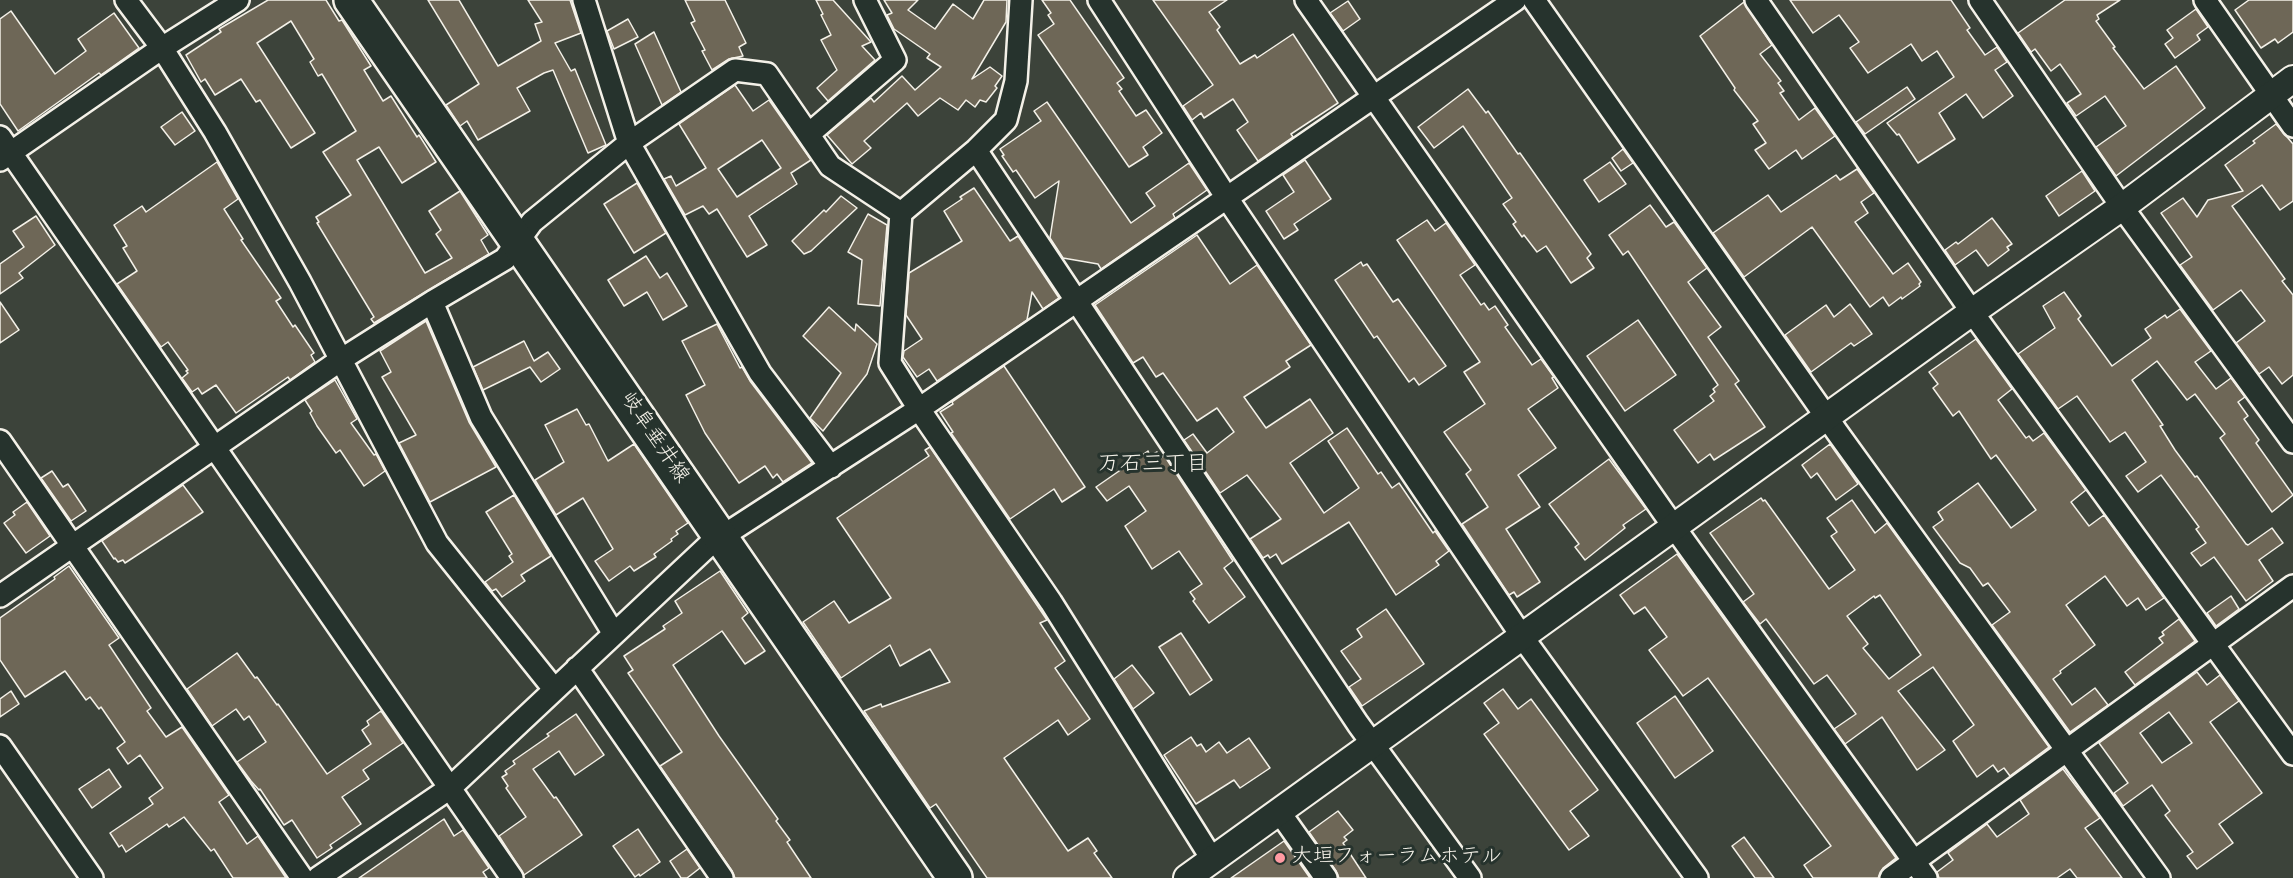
<!DOCTYPE html>
<meta charset="utf-8">
<style>
body{margin:0}
canvas{display:block;background:#3c433a}
</style>
<canvas width="2293" height="878"></canvas>
<script>
const ctx = document.querySelector('canvas').getContext('2d');
ctx.lineJoin = 'round';
function fillPath(path, color) { ctx.fillStyle = color; ctx.fill(path, 'evenodd'); }
function trace(path, color, width, dash) { ctx.strokeStyle = color; ctx.lineWidth = width; ctx.lineCap = dash ? 'butt' : 'round'; ctx.setLineDash(dash || []); ctx.stroke(path); }
function label(font, color, halo, rows, align = 'center') {
  ctx.font = font + ' "Architects Daughter","Klee One",sans-serif'; ctx.lineWidth = 6; ctx.setLineDash([]); ctx.textBaseline = 'middle'; ctx.strokeStyle = halo; ctx.fillStyle = color; for (const [text, x, y, turn = 0] of rows) {
    ctx.save(); ctx.translate(x, y); ctx.rotate((+turn || 0) * Math.PI / 180); ctx.textAlign = isNaN(turn) ? turn : align; if (halo) ctx.strokeText(text, 0, 0); ctx.fillText(text, 0, 0); ctx.restore();
  }
}
const building = new Path2D(`
 M268,0H326L339,21L342,20L371,66L364,70L383,101L391,96L417,137L419,135L436,162L402,183L379,147L357,160L425,273L452,258L436,234L441,230L429,211L460,191L488,235L481,240L489,254L374,323L371,319L374,317L317,223L319,222L316,217L351,195L323,152L356,131L322,74L318,76L310,62L314,59L291,21L257,43L315,133L291,148L260,100L256,102L241,79L215,95L205,79L201,82L186,55L221,32L219,29Z
 M428,0H459L498,66L541,41L535,24L542,22L528,0H570L581,33L555,43L571,71L575,69L606,145L588,153L553,70L544,73L517,88L530,111L478,140L467,121L460,126L446,105L479,84Z
 M685,0H725L746,43L739,47L743,56L729,59L712,70L702,51L705,50L691,23L695,21Z
 M816,0H833L871,42L862,46L875,60L828,101L817,88L837,70L821,40L831,35L821,15L823,14Z
 M884,0H918L908,10L935,29L953,4L973,19L984,0H1007L1006,22L972,79L990,67L1002,76L995,86L997,88L986,102L980,100L975,107L966,100L958,110L940,98L918,116L907,103L864,141L871,148L852,164L827,135L871,98L874,102L902,76L915,90L941,67L927,58L930,54L894,29L887,15L892,13Z
 M1042,0H1070L1124,78L1117,83L1122,89L1119,91L1136,116L1146,110L1162,133L1143,147L1148,155L1129,167L1038,35L1054,24L1048,15L1051,13Z
 M1153,0H1227L1209,12L1220,27L1217,30L1240,64L1255,55L1257,58L1293,34L1338,103L1291,134L1293,137L1258,161L1237,130L1248,122L1233,99L1204,118L1201,113L1192,120L1183,106L1213,85Z
 M1790,0H1951L1970,28L1967,30L1985,55L1997,47L2007,62L1995,70L2013,96L1983,118L1966,94L1939,113L1955,139L1918,163L1899,134L1897,135L1887,123L1954,77L1937,51L1922,61L1911,44L1868,73L1850,48L1859,42L1839,15L1813,33Z
 M2065,0H2120L2097,15L2099,19L2096,21L2115,47L2113,48L2144,89L2176,66L2205,108L2116,176L2096,147L2126,126L2105,96L2076,116L2067,103L2081,94L2060,64L2051,71L2035,49L2031,52L2018,33Z
 M2249,0H2293V32L2278,43L2275,39L2261,48L2235,10Z
 M1348,1L1360,19L1343,31L1330,13Z
 M1744,2L1772,45L1760,54L1781,81L1778,83L1784,91L1780,93L1799,120L1815,108L1835,136L1802,159L1796,150L1769,169L1755,150L1766,143L1753,124L1758,121L1734,90L1735,88L1700,36Z
 M2196,9L2208,27L2197,35L2200,40L2175,58L2165,44L2173,38L2167,30Z
 M11,11L55,74L86,51L78,39L114,13L139,48L101,75L99,73L18,131L0,104V19Z
 M628,19L638,37L614,49L607,31Z
 M654,32L681,92L662,105L635,44Z
 M735,85L753,111L769,100L811,160L791,173L797,184L749,216L767,245L747,257L717,209L709,214L703,206L685,215L664,179L671,176L676,186L706,168L679,124ZM762,140L781,168L737,197L718,169Z
 M1907,87L1915,99L1865,134L1856,122Z
 M1468,89L1486,113L1488,111L1518,154L1520,153L1591,254L1587,258L1594,268L1571,283L1546,246L1537,252L1524,235L1522,237L1513,224L1516,222L1503,204L1512,198L1463,126L1434,148L1418,127Z
 M1047,102L1131,223L1155,206L1146,193L1189,163L1207,190L1173,214L1175,218L1101,269L1098,264L1063,258L1050,238L1059,181L1035,198L1016,170L1013,172L1002,156L1004,155L1000,149L1041,121L1034,111Z
 M182,112L195,131L175,145L161,127Z
 M2276,124L2293,144V201L2280,210L2262,185L2232,206L2285,279L2282,281L2293,295V375L2282,384L2269,367L2259,374L2236,343L2265,321L2241,290L2213,310L2180,265L2192,257L2161,213L2183,198L2197,217L2208,200L2243,191L2225,165L2255,143L2253,141Z
 M1623,149L1633,163L1621,171L1612,158Z
 M1305,160L1331,199L1294,224L1298,230L1284,239L1266,211L1294,192L1283,175Z
 M217,162L238,199L224,209L243,239L241,240L281,298L276,301L293,327L295,325L314,353L311,355L315,362L290,380L288,377L236,413L216,385L202,394L198,388L192,392L182,378L188,373L186,371L188,370L168,342L161,347L117,284L137,271L123,248L127,246L114,225L142,206L146,212Z
 M1610,162L1626,184L1599,202L1584,180Z
 M1857,169L1874,193L1861,202L1868,213L1855,222L1893,274L1908,263L1921,282L1919,284L1920,286L1902,299L1901,297L1889,306L1883,297L1870,307L1812,227L1744,277L1713,233L1768,195L1781,212L1836,175L1840,180Z
 M2082,171L2095,191L2059,216L2046,196Z
 M637,183L666,233L634,253L604,204Z
 M974,188L1010,241L1018,236L1059,298L1043,309L1032,292L1027,320L937,381L929,369L917,377L903,357L904,351L922,339L906,315L909,273L962,241L944,211L962,199L960,197Z
 M841,196L857,208L811,251L804,254L792,241L824,210L826,212Z
 M1650,205L1666,227L1674,222L1707,268L1688,282L1721,327L1708,337L1739,381L1735,384L1765,427L1714,460L1710,454L1698,463L1674,430L1714,401L1710,396L1715,392L1713,389L1718,385L1628,251L1623,255L1609,235Z
 M868,214L887,225L880,306L858,304L862,260L848,252Z
 M36,216L55,245L19,273L23,278L0,294V264L24,247L13,231Z
 M1992,218L2012,244L2007,247L2009,250L1988,266L1976,250L1955,265L1945,250L1956,242L1958,244Z
 M1427,220L1435,231L1446,223L1475,265L1460,275L1481,305L1484,303L1489,310L1495,306L1508,325L1505,327L1532,365L1541,359L1554,377L1552,378L1558,388L1528,409L1556,448L1518,475L1540,507L1506,529L1540,582L1517,597L1514,592L1509,595L1462,524L1488,507L1466,474L1471,470L1444,432L1485,404L1464,372L1480,362L1397,240Z
 M1197,235L1230,284L1257,265L1311,345L1286,361L1290,367L1244,397L1266,428L1310,399L1333,433L1290,463L1324,513L1359,488L1328,441L1347,428L1378,474L1381,472L1392,488L1399,483L1433,533L1435,531L1449,551L1436,561L1439,565L1396,595L1349,522L1282,564L1276,554L1270,558L1268,555L1263,558L1250,539L1281,519L1247,475L1220,493L1184,440L1193,434L1207,453L1234,432L1217,408L1197,421L1163,373L1156,377L1143,357L1133,363L1095,305Z
 M646,256L660,278L667,273L687,306L663,320L647,292L624,306L608,280Z
 M1361,262L1363,266L1367,264L1393,302L1398,299L1446,366L1419,385L1414,378L1409,382L1377,336L1374,338L1335,280Z
 M2064,292L2081,316L2078,319L2112,366L2151,338L2145,329L2165,315L2167,318L2180,309L2211,351L2195,362L2216,389L2231,378L2245,397L2238,402L2248,416L2244,419L2259,440L2256,443L2293,495L2272,512L2220,438L2225,434L2195,394L2187,400L2157,361L2132,380L2163,425L2160,426L2175,450L2195,477L2197,476L2246,544L2248,545L2272,528L2283,543L2259,560L2273,581L2246,601L2214,557L2201,566L2191,553L2206,543L2196,529L2199,527L2161,475L2138,492L2126,476L2146,462L2125,432L2110,442L2077,396L2058,409L2018,354L2055,328L2043,306Z
 M0,302L19,330L0,343Z
 M1850,304L1872,334L1854,346L1851,343L1811,372L1785,335L1826,305L1834,317Z
 M829,307L855,331L856,324L877,344L867,374L823,431L810,418L841,373L803,336Z
 M1638,320L1676,375L1625,411L1587,356Z
 M426,321L469,422L496,467L430,502L399,443L416,435L382,377L391,372L380,351Z
 M717,324L740,368L742,367L750,381L812,463L783,482L777,474L773,478L765,466L739,483L705,433L686,395L705,385L682,341Z
 M1976,339L2012,389L1998,400L2026,438L2029,436L2033,441L2044,433L2086,490L2071,502L2089,526L2104,515L2164,598L2146,610L2138,598L2127,606L2105,576L2066,605L2095,645L2060,671L2061,673L2053,679L2072,705L2095,688L2108,705L2070,732L1992,625L2010,612L1988,583L1983,586L1970,568L1960,563L1933,527L1943,520L1938,512L1978,483L2011,528L2036,510L1996,455L1991,459L1959,411L1953,416L1933,388L1938,384L1929,372Z
 M524,341L534,361L548,352L560,369L541,382L530,367L483,390L473,367Z
 M1004,366L1085,487L1062,502L1054,489L1010,519L951,433L953,432L940,412L953,404L952,402Z
 M335,380L357,419L351,423L374,455L376,454L385,471L364,486L340,450L336,453L317,426L310,413L312,411L305,400Z
 M577,409L586,425L589,424L608,461L634,444L688,523L676,531L678,534L671,539L672,541L654,554L656,557L634,571L630,566L609,581L595,561L613,549L583,498L556,515L535,480L564,462L545,425Z
 M1830,444L1858,484L1836,500L1817,473L1811,478L1802,465Z
 M930,447L1047,620L1040,623L1065,661L1055,668L1090,719L1068,735L1058,720L1004,758L1068,851L1088,838L1097,851L1094,853L1112,878H987L936,804L930,808L864,711L881,704L882,707L950,682L930,649L900,666L890,645L841,678L803,622L834,601L849,623L891,598L837,518L929,456L925,450Z
 M1148,451L1150,456L1157,452L1161,458L1164,455L1233,561L1224,568L1245,597L1209,623L1193,601L1195,599L1190,592L1202,584L1179,551L1152,569L1125,526L1146,511L1129,486L1107,501L1096,487Z
 M1609,459L1646,509L1623,525L1625,528L1585,560L1575,547L1579,544L1549,504Z
 M52,471L63,487L68,484L86,511L71,521L41,478Z
 M183,485L203,512L125,563L123,560L118,562L115,558L114,559L102,541Z
 M514,495L551,556L521,575L525,581L502,597L496,589L492,591L485,582L513,562L509,556L512,554L486,512Z
 M1761,498L1763,501L1765,500L1829,589L1855,570L1831,536L1837,532L1827,518L1852,500L1875,533L1887,523L2049,747L2010,776L2004,768L1998,772L1993,765L1977,777L1953,741L1974,725L1933,667L1898,691L1945,750L1917,770L1882,717L1845,744L1834,729L1856,714L1827,675L1814,684L1766,619L1760,624L1743,602L1754,594L1710,533ZM1880,595L1921,655L1889,679L1863,648L1868,644L1847,616L1874,596L1875,598Z
 M27,502L50,536L26,553L4,523L15,515L13,512Z
 M1677,554L1896,858L1883,868L1878,878H1813L1804,865L1831,846L1708,678L1683,696L1649,650L1667,637L1645,607L1634,614L1620,595Z
 M69,566L119,638L109,645L151,708L147,711L166,737L182,727L229,795L219,802L247,844L258,836L286,878H233L214,849L211,851L184,817L169,827L167,824L126,852L122,845L119,847L110,833L153,804L149,798L163,788L140,755L128,764L117,748L125,742L101,707L99,709L90,697L86,700L65,671L25,697L0,660V618L55,579L54,577Z
 M720,571L748,613L742,618L765,651L745,664L722,631L673,665L719,736L778,819L776,821L790,840L787,842L811,878H735L732,871L660,766L682,752L628,673L633,670L624,656L665,629L663,626L682,613L675,601Z
 M2231,596L2239,609L2216,626L2207,613Z
 M1386,609L1424,664L1362,706L1349,687L1361,679L1341,651L1362,637L1357,629Z
 M2179,619L2195,641L2135,685L2125,672L2163,643L2159,638L2164,635L2162,632Z
 M1181,633L1212,680L1190,695L1159,647Z
 M237,653L255,678L257,677L277,705L278,704L327,774L371,744L362,730L369,725L367,721L381,711L403,743L363,770L369,779L342,797L361,824L330,845L332,848L317,858L292,820L284,825L260,789L259,790L251,781L237,762L266,742L249,716L244,720L236,709L212,726L187,689Z
 M1132,665L1154,693L1133,709L1114,679Z
 M2197,672L2207,685L2220,675L2239,701L2210,722L2262,793L2219,824L2233,843L2197,869L2187,856L2193,852L2165,815L2170,811L2152,785L2123,806L2114,793L2128,783L2099,743ZM2169,712L2192,743L2162,763L2140,733Z
 M1503,689L1518,709L1531,699L1598,790L1570,811L1589,836L1569,850L1484,734L1499,723L1484,703Z
 M11,691L19,704L0,717V699Z
 M1675,696L1713,751L1675,778L1637,723Z
 M576,714L604,755L575,775L559,751L533,769L554,798L556,797L582,835L524,875L499,836L526,817L506,788L508,786L502,777L507,774L505,771L515,764L513,761L549,736L547,734Z
 M1191,737L1197,746L1201,744L1206,752L1219,742L1227,753L1249,738L1270,768L1240,788L1234,780L1196,804L1164,755Z
 M109,769L121,787L92,808L79,789Z
 M2063,769L2100,818L2085,828L2122,878H2077L2070,869L2057,878H1939L1937,872L1953,860L1948,853L1987,824L1997,837L2029,814L2020,800Z
 M1338,811L1353,830L1344,837L1347,840L1343,843L1366,878H1339L1336,871L1309,832Z
 M444,819L454,836L463,830L489,868L483,872L487,878H359Z
 M638,829L660,862L640,876L639,874L635,877L613,846Z
 M1744,837L1774,878H1755L1732,846Z
 M1284,841L1310,878H1231Z
 M687,849L700,868L687,878H681L670,861Z`);
const minor = new Path2D(`
 M126,0L162,48L215,132L300,282L437,543L554,689
 M584,0L629,143L760,373L831,467
 M1021,0L1016,81L1006,120L976,150L901,213L890,363L919,409L1051,602L1212,859
 M1099,0L1227,198L1523,638L1697,878
 M1306,0L1664,513L1926,878
 M1534,0L1837,432L2159,878
 M1756,0L1972,312L2293,754
 M1980,0L2122,207L2293,442
 M2205,0L2293,126
 M809,134L895,60L865,0
 M0,137L512,878
 M976,150L1358,724L1470,878
 M0,160L162,48L238,0
 M432,302L481,417L614,634
 M0,441L302,878
 M0,596L342,359L432,302L505,259L532,222L629,143L735,70L767,74L830,166L901,213
 M577,668L722,878
 M0,746L92,878
 M1280,813L1326,878
 M318,878L450,788L709,545L919,409L1515,0
 M1891,878L2293,586`);
const tertiary = new Path2D(`
 M1187,878L1972,312L2122,207L2293,79`);
const primary = new Path2D(`
 M351,0L955,878`);
const markers = [
 [1280,858,6,"#ff9aa2"]
];
const streetNames = [
 ["岐阜垂井線",654,438,56]
];
const poiNames = [
 ["大垣フォーラムホテル",1292,858]
];
const neighbourhoodNames = [
 ["万石三丁目",1153,465]
];
fillPath(building, '#6e6757');
trace(building, '#f4f1e8', 1.5);
trace(minor, '#f4f1e8', 26);
trace(tertiary, '#f4f1e8', 30);
trace(primary, '#f4f1e8', 38);
trace(minor, '#26332d', 21);
trace(tertiary, '#26332d', 26);
trace(primary, '#26332d', 33);
for (const [x, y, r, color] of markers) { const dot = new Path2D(); dot.arc(x, y, r, 0, 2 * Math.PI); ctx.fillStyle = color; ctx.fill(dot); trace(dot, '#26332d', 2); }
label('21px', '#f4f1e8', '#26332d', streetNames);
label('21px', '#f4f1e8', '#26332d', poiNames, 'left');
label('22px', '#f4f1e8', '#26332d', neighbourhoodNames);
</script>
